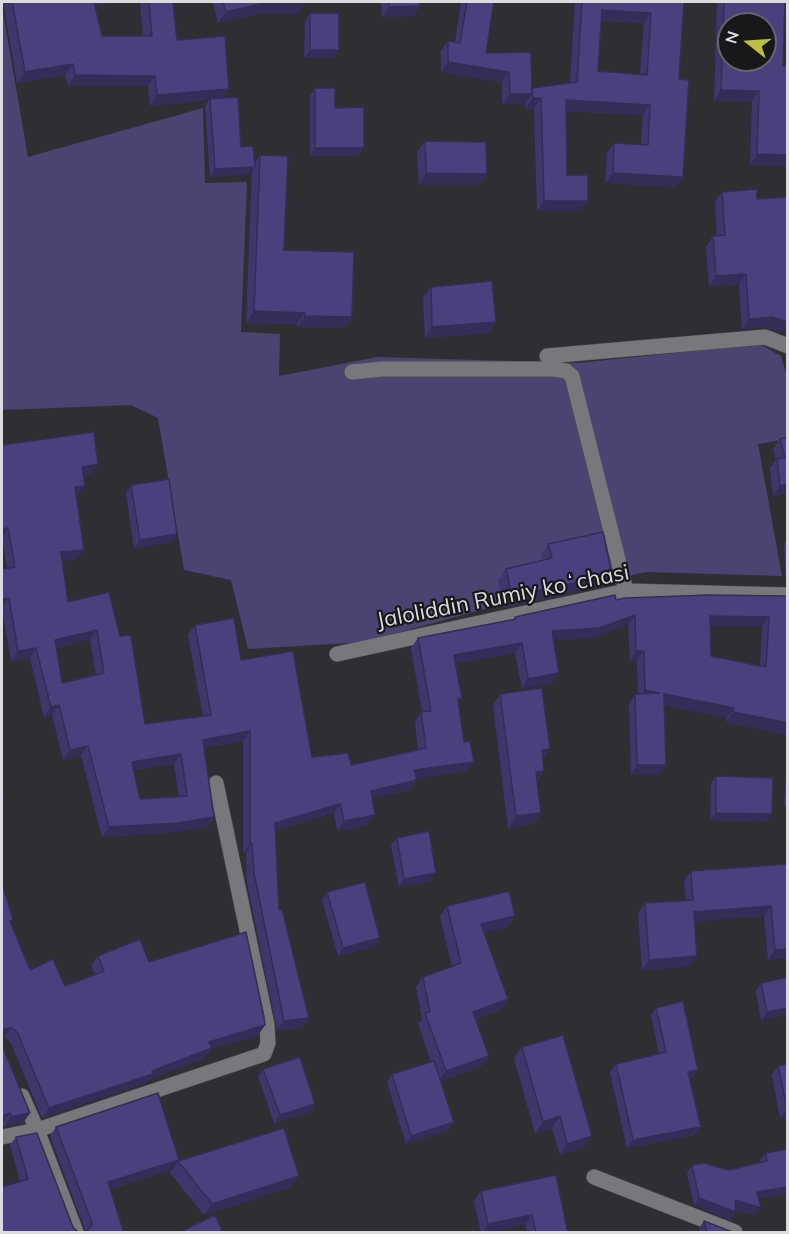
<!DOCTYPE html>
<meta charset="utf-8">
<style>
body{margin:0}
#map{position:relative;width:789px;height:1234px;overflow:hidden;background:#2f2f33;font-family:Mulish,sans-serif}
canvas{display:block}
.frame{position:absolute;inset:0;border:3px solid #dcdcde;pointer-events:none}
.north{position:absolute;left:717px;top:12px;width:60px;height:60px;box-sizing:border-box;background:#181719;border:2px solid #666668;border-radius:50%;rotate:287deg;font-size:16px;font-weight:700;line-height:24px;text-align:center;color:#dcdcde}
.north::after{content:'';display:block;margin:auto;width:21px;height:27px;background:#bcbf43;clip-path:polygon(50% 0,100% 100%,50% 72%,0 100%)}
</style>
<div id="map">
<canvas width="789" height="1234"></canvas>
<div class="frame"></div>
<div class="north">N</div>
</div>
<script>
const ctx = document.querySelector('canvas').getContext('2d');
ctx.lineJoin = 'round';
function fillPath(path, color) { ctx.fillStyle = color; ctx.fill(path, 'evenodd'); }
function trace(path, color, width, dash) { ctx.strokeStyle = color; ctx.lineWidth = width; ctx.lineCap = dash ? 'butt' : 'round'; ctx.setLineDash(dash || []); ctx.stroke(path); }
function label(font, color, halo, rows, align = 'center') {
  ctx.font = font + ' Mulish,sans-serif'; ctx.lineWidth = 4.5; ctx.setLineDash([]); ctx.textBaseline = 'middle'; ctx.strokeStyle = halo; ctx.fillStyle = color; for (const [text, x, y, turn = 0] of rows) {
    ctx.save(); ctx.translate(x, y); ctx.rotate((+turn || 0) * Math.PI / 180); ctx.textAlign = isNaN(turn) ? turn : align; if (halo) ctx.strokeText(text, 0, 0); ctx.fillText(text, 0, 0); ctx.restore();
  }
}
const green = new Path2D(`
 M2,7L28,157L203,108L205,183L247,182L241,332L280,334L279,376L378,357L578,363L760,344L781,356L787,377V439L758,444L782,576L646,572L499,605L364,642L248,649L231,580L184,570L158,418L131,405L2,410Z`);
const minor = new Path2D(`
 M547,356L765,337L788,346
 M352,372L382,369H554L566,371L572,376L626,591
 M337,654L626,591L788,595
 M22,1096L37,1130L76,1232
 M2,1137L37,1130L264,1054L268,1043L267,1025L216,783
 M594,1177L735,1232`);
const wall = new Path2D(`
 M3,2H119L95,6L102,36H143L140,2H173L177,40L229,89L223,98L241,147L255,163L260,155L284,250L352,317L344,328L297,327V324L246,323L252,170L249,174L210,177L205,106L209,100L150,106L148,86H68L65,75L17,83Z
 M213,2H305L297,14L261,13L218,23Z
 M381,2H420V6L413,16L382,17Z
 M461,2H494L486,53L532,89L570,83L575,2H785L783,66L788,166L750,165L752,102L714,100L717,3L684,2L679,79L683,177L675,187L605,183L607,153L614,143L641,145L643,115L566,111L567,175L581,211H537L534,109L525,108V103V104H502V82L441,72V51L448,41L455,42ZM601,21L644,23L640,74L598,71Z
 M310,13L334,58H304L305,21Z
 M315,88L335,108L359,156H310V96Z
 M425,141L487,174L479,185H419L417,152Z
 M722,192L757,199L779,332L765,327L742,329L739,284L709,286L706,247L713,236H717L715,202Z
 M431,287L496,322L488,333L425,338L423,298Z
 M788,437V492L773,496L770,468L776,460L773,449L780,439Z
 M2,445L91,474L83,475L78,495L76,496L84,550L77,559L62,561L68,602L120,636L145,724L203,716L188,635L195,625L241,660L312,757L351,765L418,750L415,722L421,712H422L411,648L418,638L513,620L515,617L616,600L788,596V735L726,722L727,718L664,705L666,765L659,775H631L629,704L635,694H638L637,661H630L628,624L592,638L554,640L553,683L522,688L515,653L456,663L459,703L464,742L474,762L467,771L416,778L410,790L372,798L368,825L337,831L334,813L275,831L279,910L302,1028L277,1030L247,883L246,853H243V741L204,748L214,817L208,827L171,832L102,837L81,755L63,760L52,715L44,717L30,658L11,661L2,608V569L7,568L2,538ZM710,626H762L760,666L711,656ZM90,639L96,675L62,683L56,648ZM174,764L179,797L140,799L134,770Z
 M131,485L172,542L134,548L126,493Z
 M788,539V586L786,585L784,544Z
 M548,544L604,586L504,608L498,580L506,569L542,560L541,555Z
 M500,694L543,760L544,771L537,781L541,813L533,824L508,828L493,705Z
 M788,746V805H784Z
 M716,776L767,822L710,820L711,784Z
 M397,838L430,881L399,887L391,845Z
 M788,864V958L768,960L764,916L695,921L690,966L642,970L638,913L645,903L686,900L684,881L691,871Z
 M2,886L13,920L11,923L30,970L65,986L95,975L91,965L98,956L149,962L265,1025L258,1035L211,1049L205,1058L148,1080L146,1083L42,1118L11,1043L8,1040L4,1037Z
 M327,892L375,946L338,956L322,900Z
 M447,906L515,916L508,927L484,932L508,999L501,1010L476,1019L482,1066L441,1081L454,1122L448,1130L406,1144L387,1082L392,1074L431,1062L418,1024L422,1019L416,987L423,977L452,966L440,916Z
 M788,977V1014L761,1020L756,991L761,983Z
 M656,1008L693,1077L690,1078L695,1135L627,1148L610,1072L616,1064L659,1054L651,1015Z
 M2,1045L30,1113L23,1123L4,1127L3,1123Z
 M522,1047L592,1136L584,1147L560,1155L552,1128L535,1133L514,1058Z
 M788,1064V1117L780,1118L772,1075L778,1066Z
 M263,1069L315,1104L310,1112L274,1123L258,1076Z
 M56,1127L173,1169L110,1189L124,1233L85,1232V1229L50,1136Z
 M16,1137L73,1227L76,1230L2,1233L20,1181L10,1145Z
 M788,1149V1194L759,1198L755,1216L736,1210L730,1220L694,1205L687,1173L692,1165L728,1170L761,1163L760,1160L766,1153Z
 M178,1161L299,1176L291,1187L204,1215L170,1173Z
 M481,1191L568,1233H527L525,1224L486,1233H481L474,1201Z
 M704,1221L735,1233H700L699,1228Z`);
const shadedWall = new Path2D(`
 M89,2H119L86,7Z
 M269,2L305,3L297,14L261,13L218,23L226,12Z
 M681,2H718L717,3Z
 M420,6L413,16L382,17L389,7Z
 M602,10L651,13L644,23L595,20Z
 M310,50H339L334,58H304Z
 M448,62L509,72L502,82L441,72Z
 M73,64L65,75L17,83L25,72Z
 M75,75L155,76L148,86H68Z
 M229,89L222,99H210L209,100L150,106L157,95Z
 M721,90L759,91L752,102L714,100Z
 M510,94H532L525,104H502Z
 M533,98H541L534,109L525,108Z
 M566,100L650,105L643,115L559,110Z
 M315,148H364L359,156H310Z
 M757,154L788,155V166L750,165Z
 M255,167L249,174L210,177L215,169Z
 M426,173L487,174L479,185H419Z
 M613,173L683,177L675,187L605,183Z
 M544,201H588L581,211H537Z
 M746,274L739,284L709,286L716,276Z
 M254,311L305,313L297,324L246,323Z
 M305,316L352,317L344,328L297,327Z
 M772,317L788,322V331L779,332L765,327L742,329L749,319Z
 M496,322L488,333L425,338L432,327Z
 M98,464L91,474L76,476L82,467Z
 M788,484V492L773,496L780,486Z
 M85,486L78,495L68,497L75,487Z
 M8,528L2,538V529Z
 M177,534L172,542L134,548L140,540Z
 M84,550L77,559L54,562L61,552Z
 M612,575L604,586L504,608L512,596Z
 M9,598L2,608V599Z
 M635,615L628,624L592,638L545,641L552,631Z
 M710,616L769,617L762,626H703Z
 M97,630L90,639L48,650L55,640Z
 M522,643L515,653L447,665L454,655Z
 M36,648L30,658L11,661L18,651Z
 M636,651H644L637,661H630Z
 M559,673L553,683L522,688L528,679Z
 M645,690L660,693L638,700Z
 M664,694L734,708L727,718L657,704Z
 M59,705L52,715L44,717L51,707Z
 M733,712L788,723V735L726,722Z
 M250,731L243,741L196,749L203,740Z
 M88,746L81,755L63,760L70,750Z
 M550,749L543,760L542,750Z
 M181,754L174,764L125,771L132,762Z
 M474,762L467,771L408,779L414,770Z
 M637,765H666L659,775H631Z
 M544,771L536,782V772Z
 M417,780L410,790L364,800L371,791Z
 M340,804L334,813L268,833L275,823Z
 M541,813L533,824L508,828L516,816Z
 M716,813L772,814L767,822L710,820Z
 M375,815L368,825L337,831L344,821Z
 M214,817L208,827L171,832L102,837L109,827Z
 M250,843H252L246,853H243Z
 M436,873L430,881L399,887L404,879Z
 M771,906L764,916L687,922L694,912Z
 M515,916L508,927L474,935L481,924Z
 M380,938L375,946L338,956L343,948Z
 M788,949V958L768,960L775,950Z
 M697,956L690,966L642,970L649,960Z
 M508,999L501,1010L466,1023L473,1012Z
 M788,1008V1014L761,1020L767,1012Z
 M309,1018L302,1028L277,1030L284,1021Z
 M265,1025L258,1035L211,1049L205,1058L148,1080L146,1083L42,1118L49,1108L152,1071L209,1042Z
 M11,1028L4,1037L2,1038V1033L4,1029Z
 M489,1056L482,1066L438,1082L446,1071Z
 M698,1070L693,1077L683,1080L688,1072Z
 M315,1104L310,1112L274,1123L280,1115Z
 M787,1109H788V1117L780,1118Z
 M10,1113L3,1123H2V1116Z
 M30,1113L23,1123L4,1127L11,1117Z
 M560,1116L552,1128L535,1133L543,1122Z
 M454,1122L448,1130L406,1144L411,1136Z
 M701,1127L695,1135L627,1148L633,1140Z
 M592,1136L584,1147L560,1155L567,1144Z
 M179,1160L173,1169L102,1191L108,1182Z
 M299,1176L291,1187L204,1215L212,1204Z
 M788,1187V1194L752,1200L757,1192Z
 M699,1198L736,1212L730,1220L694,1205Z
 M735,1200L761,1208L755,1216L729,1208Z
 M532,1215L525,1224L486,1233H482L488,1224Z`);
const building = new Path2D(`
 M12,2H94L102,36H152L149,2H173L177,40L225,36L229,89L157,95L155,76L75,75L73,64L25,72Z
 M223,2H305V3L269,2L226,12Z
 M389,2H420V6L389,7Z
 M467,2H494L486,53L531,52L532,94H510L509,72L448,62V41L460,43Z
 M582,2H684L679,79L689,80L683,177L613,173L614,143L648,145L650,105L566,100L567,175H588V201H544L541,98H533L532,88L577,82ZM602,10L651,13L647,75L598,71Z
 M724,2H785L783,66H788V155L757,154L759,91L721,90ZM729,24H765V60H729Z
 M310,13H339V50H310Z
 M315,88H335V108L364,107V148H315Z
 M238,97L241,147L253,146L255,167L215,169L210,99Z
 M425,141L486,142L487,174L426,173Z
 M260,155L288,156L284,250L354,252L352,317L305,316V313L254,311Z
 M757,189V199L788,197V322L772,317L749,319L746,274L716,276L713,236L725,235L722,192Z
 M492,281L496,322L432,327L431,287Z
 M94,432L98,464L82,467L85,486L75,487L84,550L61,552L68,602L109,592L120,636L131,635L145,724L211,715L195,625L234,618L241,660L293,651L312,757L348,753L351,765L426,748L421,712L431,711L418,638L516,619L515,617L615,595L616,600L625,598L708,595L788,596V723L733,712L734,708L664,694L666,765H637L635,694L660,693L645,690L644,651H636L635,615L599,628L552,631L559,673L528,679L522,643L454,655L462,699H458L464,742L470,741L474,762L414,770L417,780L371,791L375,815L344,821L340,804L275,823L279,910L282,909L309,1018L284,1021L254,873L252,843H250V731L203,740L214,817L178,823L109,827L88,746L70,750L59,705L51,707L36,648L18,651L9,598L2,599V569L15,567L8,528L2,529V445ZM710,616L769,617L766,667L711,656ZM97,630L104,673L62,683L55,640ZM181,754L187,796L140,799L132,762Z
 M788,437V484L780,486L777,459L785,458L780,439Z
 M169,479L177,534L140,540L131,485Z
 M603,532L612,575L512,596L506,569L552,558L548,544Z
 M542,688L550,749L542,750L544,771L536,772L541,813L516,816L500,694Z
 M716,776L773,778L772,814L716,813Z
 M2,783L4,798H2Z
 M429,831L436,873L404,879L397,838Z
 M788,864V949L775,950L771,906L694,912L697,956L649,960L645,903L693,900L691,871Z
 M365,882L380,938L343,948L327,892Z
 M2,886H3L13,920L10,921L30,970L53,959L65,986L104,971L98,956L140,939L149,962L246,932L264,1017L265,1025L209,1042L212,1048L152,1071L153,1074L49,1108L18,1034L15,1030L11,1028L4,1029L2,1033Z
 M509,891L515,916L481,924L508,999L473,1012L489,1056L446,1071L425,1013L430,1012L423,977L461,963L447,906Z
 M788,977V1008L767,1012L761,983Z
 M683,1001L698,1070L688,1072L701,1127L633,1140L616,1064L666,1052L656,1008Z
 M563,1035L592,1136L567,1144L560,1116L543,1122L522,1047Z
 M2,1045L30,1113L11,1117L10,1113L2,1116Z
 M300,1057L315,1104L280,1115L263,1069Z
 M434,1061L454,1122L411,1136L392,1074Z
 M788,1064V1109H787L778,1066Z
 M158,1093L179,1160L108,1182L124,1233H83L86,1232L92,1225L91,1220L56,1127Z
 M284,1128L299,1176L212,1204L178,1161Z
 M37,1133L73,1227L79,1233H2V1187L28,1179L16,1137Z
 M788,1149V1187L757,1192L761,1208L735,1200L736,1212L699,1198L692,1165L705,1163L728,1170L767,1161L766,1153Z
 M556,1175L568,1233H536L532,1215L488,1224L481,1191Z
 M215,1215L223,1233H178Z
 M704,1221L735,1233H707Z`);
const streetNames = [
 ["Jaloliddin Rumiy koʻchasi",503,597,-11]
];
fillPath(green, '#4b4371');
trace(minor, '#4b4a4d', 16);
trace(minor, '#78787c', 15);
fillPath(wall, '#41366c');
fillPath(shadedWall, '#352c58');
fillPath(building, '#4c3f7e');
trace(building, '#352c58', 1.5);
label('22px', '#dcdcde', '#181719', streetNames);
</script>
